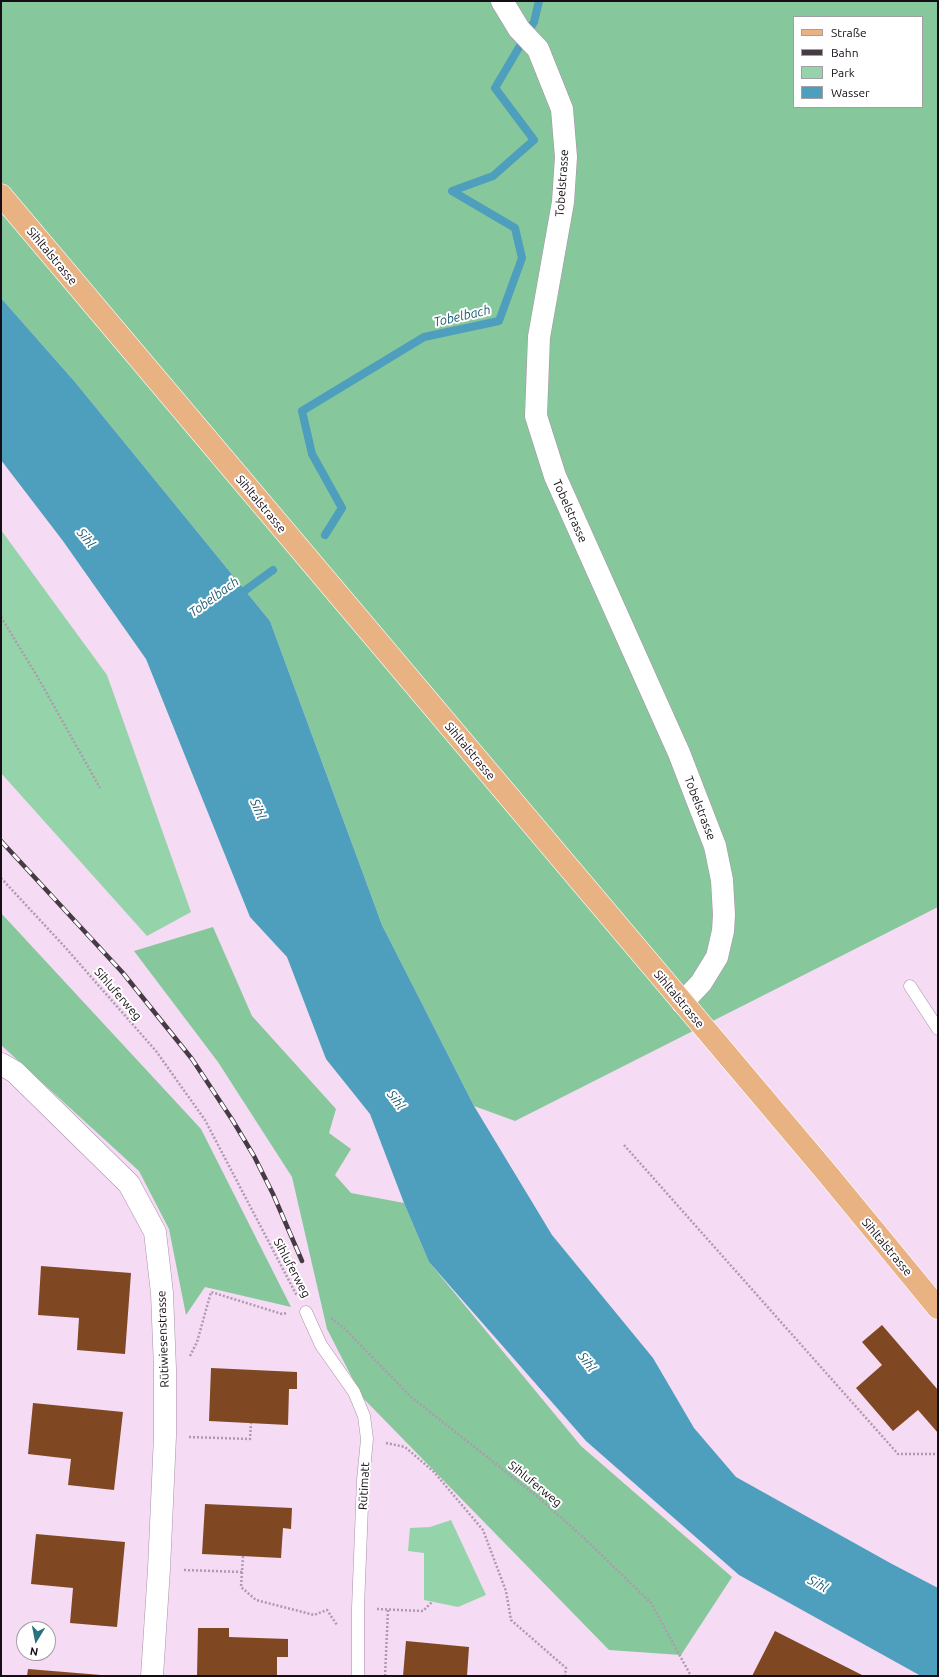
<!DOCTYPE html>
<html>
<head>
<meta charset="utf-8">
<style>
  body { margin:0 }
  #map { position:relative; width:939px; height:1677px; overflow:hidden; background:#f5dbf4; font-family:Ubuntu,sans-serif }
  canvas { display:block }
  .frame { position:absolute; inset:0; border:2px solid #160e16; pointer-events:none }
  .legend { position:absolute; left:793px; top:16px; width:130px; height:92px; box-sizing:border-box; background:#fff; border:1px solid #a29fa2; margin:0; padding:5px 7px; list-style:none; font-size:12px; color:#160e16 }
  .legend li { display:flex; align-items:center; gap:8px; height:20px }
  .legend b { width:20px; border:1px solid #a29fa2 }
  .north { position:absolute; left:16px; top:1621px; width:40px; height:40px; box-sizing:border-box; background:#fff; border:1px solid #a29fa2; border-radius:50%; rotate:190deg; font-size:11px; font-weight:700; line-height:16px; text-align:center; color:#160e16 }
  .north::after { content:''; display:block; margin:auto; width:14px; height:18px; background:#2b717e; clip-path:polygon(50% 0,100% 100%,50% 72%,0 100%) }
</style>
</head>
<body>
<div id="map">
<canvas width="939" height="1677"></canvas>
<div class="frame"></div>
<ul class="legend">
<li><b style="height:5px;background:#e8b283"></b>Straße</li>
<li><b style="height:5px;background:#463a45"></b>Bahn</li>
<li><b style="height:11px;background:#95d4aa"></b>Park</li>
<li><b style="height:11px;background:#4e9ebd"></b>Wasser</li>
</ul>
<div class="north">N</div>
</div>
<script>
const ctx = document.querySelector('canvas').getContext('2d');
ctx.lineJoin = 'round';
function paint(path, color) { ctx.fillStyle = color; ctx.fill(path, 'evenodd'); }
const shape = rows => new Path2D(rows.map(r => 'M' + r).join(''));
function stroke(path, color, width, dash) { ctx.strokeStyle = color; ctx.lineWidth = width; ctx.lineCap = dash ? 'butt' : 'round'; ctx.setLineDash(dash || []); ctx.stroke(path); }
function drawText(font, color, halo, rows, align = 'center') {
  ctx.font = font + ' Ubuntu,sans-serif'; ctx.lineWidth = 4; ctx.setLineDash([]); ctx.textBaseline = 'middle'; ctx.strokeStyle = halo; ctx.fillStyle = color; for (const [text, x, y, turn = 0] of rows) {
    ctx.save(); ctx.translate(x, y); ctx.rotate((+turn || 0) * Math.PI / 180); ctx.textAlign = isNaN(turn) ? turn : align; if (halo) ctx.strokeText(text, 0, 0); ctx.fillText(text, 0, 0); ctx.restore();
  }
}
paint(shape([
  [1,530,107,675,191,912,147,936,1,773],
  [451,1520,486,1595,458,1607,424,1600,424,1553,408,1551,410,1528,430,1527]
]), '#95d4aa');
paint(shape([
  [1,1,938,1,938,907,515,1121,474,1106,382,925,270,621,75,382,1,298],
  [794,17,922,17,922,107,794,107],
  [1,913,201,1129,291,1307,205,1287,186,1315,169,1229,139,1171,1,1045],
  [213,927,252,1016,336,1109,329,1133,351,1149,335,1175,351,1193,404,1203,429,1262,581,1446,732,1577,681,1655,609,1650,362,1397,327,1329,292,1177,218,1062,134,951]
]), '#87c79c');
paint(shape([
  [1,298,75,382,270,621,382,925,474,1106,552,1235,653,1358,694,1428,736,1477,892,1564,938,1588,938,1676,921,1676,739,1575,586,1441,429,1262,404,1203,370,1114,326,1059,287,957,250,917,146,659,63,541,1,460]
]), '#4e9ebd');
stroke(shape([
  [325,535,342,508,312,454,302,411,424,337,499,321,522,258,515,228,452,191,493,176,534,140,495,88,534,22,539,1],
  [236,597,273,570]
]), '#4e9ebd', 8);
paint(shape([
  [41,1266,131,1273,125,1354,77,1350,79,1318,38,1315],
  [882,1325,938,1390,938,1433,918,1410,893,1431,856,1388,882,1365,862,1342],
  [211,1368,297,1372,297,1389,289,1389,288,1425,209,1421],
  [33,1403,123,1412,114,1490,68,1485,71,1459,28,1454],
  [205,1504,292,1508,291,1529,283,1528,281,1558,202,1554],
  [36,1534,125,1542,117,1627,70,1623,73,1588,31,1584],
  [198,1628,229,1628,229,1637,288,1639,288,1657,277,1657,277,1676,197,1676],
  [775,1631,864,1676,752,1676],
  [406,1641,469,1647,467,1676,403,1676],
  [28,1669,101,1675,101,1676,27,1676]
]), '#7f4823');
const service = shape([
  [910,986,938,1029],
  [306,1312,321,1345,354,1392,364,1416,367,1439,363,1480,358,1608,358,1676]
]);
const minor = shape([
  [502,1,519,29,538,49,562,109,566,157,563,202,539,337,536,416,555,476,679,753,715,846,722,880,724,915,723,931,717,957,701,983,682,1003],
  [1,1064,15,1072,129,1184,155,1232,162,1293,165,1369,165,1436,159,1569,152,1676]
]);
const primary = shape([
  [1,195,826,1172,938,1308]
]);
stroke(service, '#a991a8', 13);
stroke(minor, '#a991a8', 23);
stroke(primary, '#fff', 23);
stroke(shape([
  [1,617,37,676,100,788],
  [1,878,64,946,156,1051,205,1120,297,1296],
  [624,1145,898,1454,938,1454],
  [331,1318,344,1328,411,1397,539,1498,584,1538,651,1603,691,1676],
  [190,1356,197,1342,211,1292,282,1314,287,1313],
  [189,1437,250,1439,251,1423],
  [386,1443,405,1447,434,1472,483,1530,506,1591,511,1620,566,1668,565,1676],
  [184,1570,242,1572,243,1556],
  [242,1572,241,1587,256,1600,314,1615,327,1610,337,1625],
  [377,1609,423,1611,432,1602],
  [385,1676,388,1610]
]), '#ae9aae', 2.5, [2, 2]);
stroke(service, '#fff', 12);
stroke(minor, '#fff', 22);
stroke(primary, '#e8b283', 22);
const rail = shape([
  [1,841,123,973,192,1059,233,1121,254,1156,273,1194,302,1261]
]);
stroke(rail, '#463a45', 4.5);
stroke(rail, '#fff', 3, [9]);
drawText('12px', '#160e16', '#fff', [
  ["Tobelstrasse",562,183,-86],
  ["Sihltalstrasse",52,256,50],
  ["Sihltalstrasse",261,504,50],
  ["Tobelstrasse",570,511,66],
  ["Sihltalstrasse",470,751,50],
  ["Tobelstrasse",700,808,69],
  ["Sihluferweg",118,994,49],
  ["Sihltalstrasse",679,999,50],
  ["Sihltalstrasse",887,1247,50],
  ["Sihluferweg",292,1268,62],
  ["Rütiwiesenstrasse",163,1339,-92],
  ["Sihluferweg",535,1484,39],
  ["Rütimatt",364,1486,-87]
]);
drawText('italic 13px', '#1f5d74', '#fff', [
  ["Tobelbach",462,316,-13],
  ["Sihl",86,538,51],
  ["Tobelbach",214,597,-36],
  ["Sihl",258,809,68],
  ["Sihl",396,1100,54],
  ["Sihl",587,1362,54],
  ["Sihl",818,1584,29]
]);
</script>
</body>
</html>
